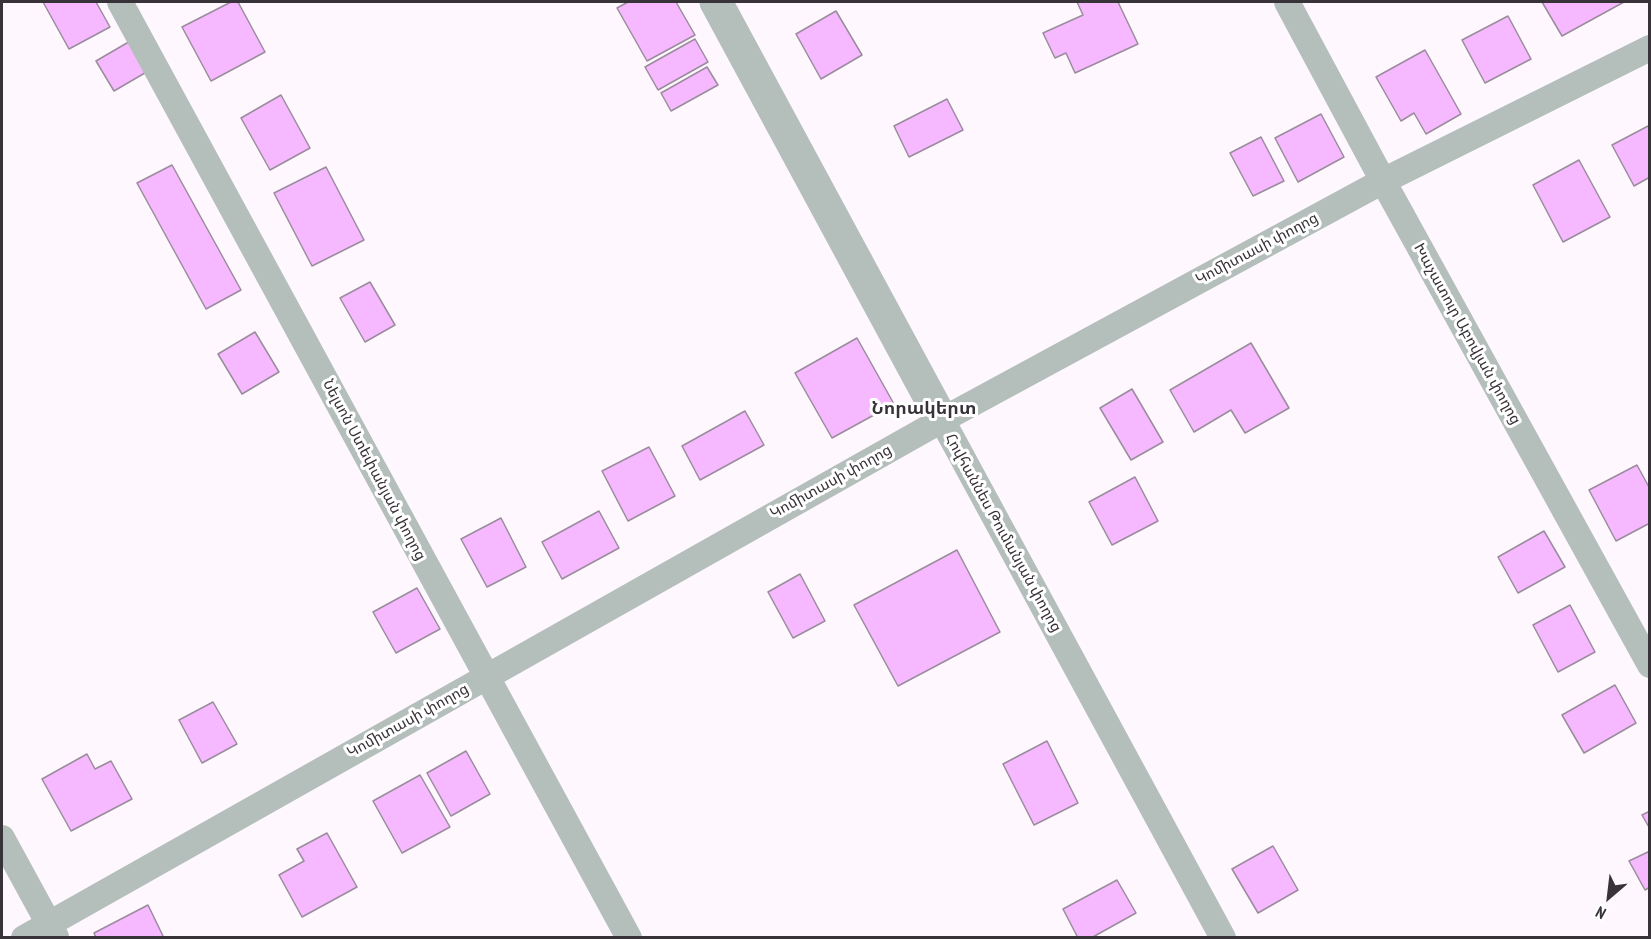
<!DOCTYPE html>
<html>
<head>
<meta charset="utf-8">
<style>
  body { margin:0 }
  #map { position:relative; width:1651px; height:939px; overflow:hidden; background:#fef7fe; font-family:"PT Sans Narrow",sans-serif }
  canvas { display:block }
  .frame { position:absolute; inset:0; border:3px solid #383239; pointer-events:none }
  .north { position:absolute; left:1579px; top:867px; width:60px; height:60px; -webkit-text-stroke:4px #fff; paint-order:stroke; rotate:208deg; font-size:16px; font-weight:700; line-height:24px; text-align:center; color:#383239 }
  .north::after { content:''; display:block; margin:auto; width:21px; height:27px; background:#383239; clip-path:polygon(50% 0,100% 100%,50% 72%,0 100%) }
</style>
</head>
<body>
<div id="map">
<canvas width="1651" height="939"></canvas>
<div class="frame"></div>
<div class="north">N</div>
</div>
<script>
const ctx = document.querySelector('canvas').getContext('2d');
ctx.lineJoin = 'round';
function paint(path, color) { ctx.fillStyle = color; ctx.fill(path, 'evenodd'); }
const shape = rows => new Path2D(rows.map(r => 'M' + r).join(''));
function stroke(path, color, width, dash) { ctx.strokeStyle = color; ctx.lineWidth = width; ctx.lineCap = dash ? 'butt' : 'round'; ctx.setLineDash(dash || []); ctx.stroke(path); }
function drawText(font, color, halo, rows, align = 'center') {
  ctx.font = font + ' "PT Sans Narrow","Noto Sans Armenian",sans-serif'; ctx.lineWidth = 6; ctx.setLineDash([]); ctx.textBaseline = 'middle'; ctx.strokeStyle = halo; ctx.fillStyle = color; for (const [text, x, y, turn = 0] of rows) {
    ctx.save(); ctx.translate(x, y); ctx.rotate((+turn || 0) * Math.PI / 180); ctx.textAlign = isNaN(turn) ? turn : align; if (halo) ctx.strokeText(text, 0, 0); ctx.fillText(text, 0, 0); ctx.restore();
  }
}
const building = shape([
  [43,2,96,2,110,27,69,49,43,2],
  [231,2,238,2,265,52,211,81,182,27,231,2],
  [628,2,676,2,695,35,647,61,617,8,628,2],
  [1077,2,1118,2,1138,44,1075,73,1066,53,1055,58,1043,33,1083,15,1077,2],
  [1542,2,1624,2,1562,36,1542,2],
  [836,11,862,55,821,79,796,34,836,11],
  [1508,16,1531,59,1485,83,1462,40,1508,16],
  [695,39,708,62,658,90,645,67,695,39],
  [132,40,150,70,114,91,96,61,132,40],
  [1425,50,1461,114,1426,134,1414,113,1401,121,1376,77,1425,50],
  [707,67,718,85,671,111,661,93,707,67],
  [281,95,310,148,270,170,241,118,281,95],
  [947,99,963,130,909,157,894,126,947,99],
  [1321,114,1344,157,1298,182,1275,138,1321,114],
  [1650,125,1650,177,1634,186,1612,145,1650,125],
  [1261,137,1284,181,1253,196,1230,153,1261,137],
  [1579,160,1610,217,1563,242,1533,185,1579,160],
  [172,165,241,290,206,309,137,183,172,165],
  [326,167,364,240,312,266,274,193,326,167],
  [370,282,395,325,365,342,340,298,370,282],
  [255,332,279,372,242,394,218,354,255,332],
  [857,338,894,404,832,438,795,373,857,338],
  [1251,343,1289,408,1245,433,1231,410,1194,432,1170,390,1251,343],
  [1132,389,1163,442,1131,460,1100,408,1132,389],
  [745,411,764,445,700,480,682,446,745,411],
  [649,447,675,496,628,521,602,471,649,447],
  [1637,465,1650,489,1650,523,1616,541,1589,490,1637,465],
  [1135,477,1158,521,1112,545,1089,502,1135,477],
  [599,511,619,548,562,579,542,542,599,511],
  [501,518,526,567,487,587,461,539,501,518],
  [1544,531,1565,567,1518,593,1498,557,1544,531],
  [957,550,1000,632,898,686,854,605,957,550],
  [800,574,825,621,793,638,768,592,800,574],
  [417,588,440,629,396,653,373,612,417,588],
  [1570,605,1595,652,1558,672,1533,625,1570,605],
  [1615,685,1636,723,1584,753,1562,715,1615,685],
  [213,702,237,744,202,763,179,720,213,702],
  [1047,741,1078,803,1034,825,1003,764,1047,741],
  [466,751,490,794,451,816,427,773,466,751],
  [87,754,95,769,111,761,132,799,71,831,42,779,87,754],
  [420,775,450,827,402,853,373,801,420,775],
  [1650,811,1650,829,1642,815,1650,811],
  [327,833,357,887,302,917,279,875,304,861,297,849,327,833],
  [1273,846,1298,890,1258,913,1232,869,1273,846],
  [1650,851,1650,887,1645,890,1629,861,1650,851],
  [1117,880,1136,913,1091,938,1078,938,1063,909,1117,880],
  [148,905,164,938,96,938,94,933,148,905]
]);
paint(building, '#f6b9ff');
stroke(building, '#9a8c9c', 1.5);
stroke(shape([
  [120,2,629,938],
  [1287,2,1383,181,1650,665],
  [942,420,1223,938],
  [2,838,56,937],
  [24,938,942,420,1383,181,1650,48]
]), '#b4bfbb', 26);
stroke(shape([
  [716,2,942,420]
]), '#b4bfbb', 33);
drawText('15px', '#383239', '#fff', [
  ["Կոմիտասի փողոց",1257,249,-28],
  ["Խաչատուր Աբովյան փողոց",1467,334,61],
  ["Նելսոն Ստեփանյան փողոց",374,470,62],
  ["Կոմիտասի փողոց",831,482,-29],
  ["Հովհաննես Թումանյան փողոց",1003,533,61],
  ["Կոմիտասի փողոց",408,721,-29]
]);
drawText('bold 18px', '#383239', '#fff', [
  ["Նորակերտ",924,409]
]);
</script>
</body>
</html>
